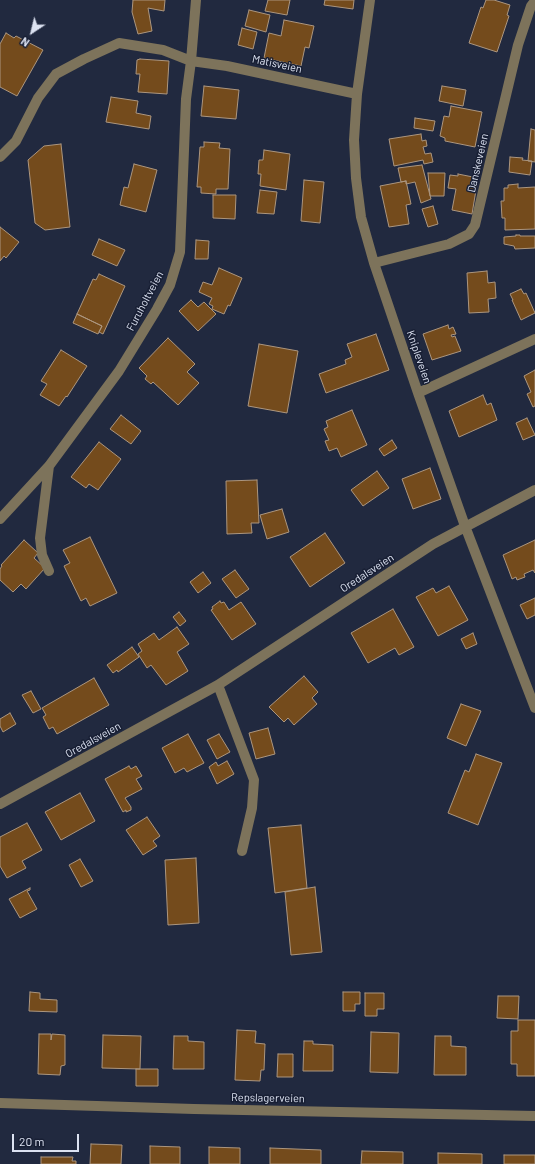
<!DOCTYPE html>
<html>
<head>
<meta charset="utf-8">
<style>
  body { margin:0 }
  #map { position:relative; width:535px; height:1164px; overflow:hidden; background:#21293f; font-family:Barlow,sans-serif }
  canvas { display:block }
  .north { position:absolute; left:12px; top:12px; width:40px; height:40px; -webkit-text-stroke:3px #181f34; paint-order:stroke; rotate:215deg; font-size:11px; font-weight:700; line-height:16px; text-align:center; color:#dce2f1 }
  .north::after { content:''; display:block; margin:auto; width:14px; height:18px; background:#dce2f1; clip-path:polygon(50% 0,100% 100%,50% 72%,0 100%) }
  .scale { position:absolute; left:12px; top:1134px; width:67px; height:18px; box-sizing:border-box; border:2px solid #dce2f1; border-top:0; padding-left:5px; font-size:12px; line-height:14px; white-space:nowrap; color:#dce2f1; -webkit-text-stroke:3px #181f34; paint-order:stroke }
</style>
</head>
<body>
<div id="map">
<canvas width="535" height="1164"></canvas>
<div class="north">N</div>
<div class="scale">20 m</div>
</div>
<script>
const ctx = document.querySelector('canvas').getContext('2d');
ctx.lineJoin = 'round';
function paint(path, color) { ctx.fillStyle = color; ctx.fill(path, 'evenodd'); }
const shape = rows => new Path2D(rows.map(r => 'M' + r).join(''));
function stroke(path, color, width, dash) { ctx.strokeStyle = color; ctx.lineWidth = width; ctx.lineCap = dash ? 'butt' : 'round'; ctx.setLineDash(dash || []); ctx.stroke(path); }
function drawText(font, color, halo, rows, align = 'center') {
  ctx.font = font + ' Barlow,sans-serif'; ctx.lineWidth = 3; ctx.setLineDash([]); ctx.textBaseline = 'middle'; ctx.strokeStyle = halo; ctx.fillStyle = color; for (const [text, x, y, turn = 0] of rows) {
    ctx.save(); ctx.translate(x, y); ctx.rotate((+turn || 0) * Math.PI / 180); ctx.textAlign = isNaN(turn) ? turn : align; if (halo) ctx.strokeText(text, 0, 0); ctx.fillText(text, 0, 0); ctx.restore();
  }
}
const building = shape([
  [133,0,165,0,164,11,148,8,152,31,138,34,132,12,133,0],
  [268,0,290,0,287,15,265,11,268,0],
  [325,0,354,0,353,9,324,5,325,0],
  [486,0,494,0,510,5,507,15,509,16,497,52,469,43,481,7,483,8,486,0],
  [249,10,270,15,266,32,245,26,249,10],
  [284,20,314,26,309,48,305,47,301,66,264,58,269,33,281,36,284,20],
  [242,28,257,32,253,49,238,45,242,28],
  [6,33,14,38,16,36,43,50,17,96,0,87,0,44,6,33],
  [140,59,169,61,167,94,138,92,140,74,136,74,137,60,140,59],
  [204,86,239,90,236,119,201,116,204,86],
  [442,86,466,90,463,106,439,101,442,86],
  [111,97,138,101,136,113,151,116,149,129,106,122,111,97],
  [451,106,482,112,475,147,445,141,445,138,440,136,444,116,449,117,451,106],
  [415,118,435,121,433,131,414,128,415,118],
  [531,129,535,130,535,162,528,161,531,129],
  [421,134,422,141,426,140,427,146,423,147,425,154,431,153,433,162,424,164,423,160,394,166,389,139,421,134],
  [204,142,220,143,219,148,230,149,228,189,216,189,216,194,201,193,201,187,197,187,200,147,204,147,204,142],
  [61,144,70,227,45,230,35,223,28,160,44,146,61,144],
  [264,150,290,154,286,190,260,186,261,174,258,174,259,160,263,160,264,150],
  [510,157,523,158,522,160,532,161,530,175,509,172,510,157],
  [134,164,157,170,146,212,120,205,124,187,128,188,134,164],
  [422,165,431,199,421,203,415,182,406,184,406,181,401,182,398,168,422,165],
  [428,173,445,173,444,196,430,196,428,173],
  [458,174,478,178,472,214,452,210,456,189,448,188,450,175,458,176,458,174],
  [304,180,324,182,320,223,301,221,304,180],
  [406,181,411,204,406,205,409,224,389,227,380,186,406,181],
  [518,184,518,188,535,187,535,229,505,230,505,218,502,218,501,201,504,201,504,188,508,188,508,185,518,184],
  [260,190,277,192,274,214,257,213,260,190],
  [213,195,236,195,235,219,213,218,213,195],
  [433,206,438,224,428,227,422,209,433,206],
  [0,227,19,242,6,258,4,256,0,261,0,227],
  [516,235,520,235,520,236,535,236,535,248,515,249,514,246,504,244,504,237,516,236,516,235],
  [99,239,125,250,117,266,92,255,99,239],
  [196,240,209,241,208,259,195,259,196,240],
  [219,268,242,278,230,306,228,305,224,314,212,309,213,306,209,304,212,298,199,292,203,282,212,285,219,268],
  [487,271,488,283,495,282,496,298,488,299,489,312,469,313,467,273,487,271],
  [99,274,125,286,103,334,99,332,102,326,77,314,93,279,96,280,99,274],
  [521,289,524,294,526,293,535,313,521,320,512,300,513,300,510,294,521,289],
  [191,300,198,307,204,302,216,314,198,331,179,311,191,300],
  [77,314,102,326,98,334,73,323,77,314],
  [448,325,449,329,453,327,456,334,451,335,452,337,455,336,461,351,432,360,423,334,448,325],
  [376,334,389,370,326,393,319,374,346,364,345,360,352,357,347,344,376,334],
  [168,338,195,364,187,372,199,383,178,405,153,382,151,384,145,379,147,376,139,368,168,338],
  [259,344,298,351,287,413,248,406,259,344],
  [61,350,87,366,67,397,66,396,59,406,40,395,47,384,41,381,61,350],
  [535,370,535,406,533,407,527,394,531,392,524,376,535,370],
  [483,395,487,405,491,403,497,420,459,437,449,411,483,395],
  [352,410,367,445,341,457,337,448,329,451,325,441,329,440,324,429,328,427,326,421,352,410],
  [121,415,141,431,131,444,110,429,121,415],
  [527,418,535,435,523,440,516,423,527,418],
  [392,440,397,448,384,456,379,449,392,440],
  [99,442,121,459,98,490,89,484,86,488,71,477,99,442],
  [430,468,441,499,413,509,402,479,430,468],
  [377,471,389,488,363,506,351,490,377,471],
  [257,480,259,523,251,523,252,533,227,534,226,481,257,480],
  [282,509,289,532,267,539,260,515,282,509],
  [325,533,345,563,310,587,290,557,325,533],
  [90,537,117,593,90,606,86,598,81,601,64,566,70,563,63,550,90,537],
  [24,540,38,553,34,558,45,568,26,589,21,584,13,592,0,580,0,569,2,566,1,565,24,540],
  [535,540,535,573,533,570,524,574,525,577,517,580,516,577,512,579,503,555,535,540],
  [235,570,249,589,236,598,222,579,235,570],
  [203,572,211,583,198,593,190,582,203,572],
  [449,586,468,620,438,636,416,597,433,588,436,593,449,586],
  [535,598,535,615,527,619,520,605,535,598],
  [220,601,221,603,224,602,229,610,241,602,256,624,232,640,211,610,213,609,212,607,220,601],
  [393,609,414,647,399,655,395,648,368,663,351,633,393,609],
  [179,612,186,621,180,626,173,617,179,612],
  [177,627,189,644,177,652,188,671,166,685,151,665,147,668,138,654,142,651,138,644,154,633,159,640,177,627],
  [473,633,477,644,466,649,461,639,473,633],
  [132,647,139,657,118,672,117,670,113,673,107,665,132,647],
  [304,676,318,692,312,698,317,704,294,725,288,718,284,722,269,707,304,676],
  [94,678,109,705,57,734,53,727,49,729,43,717,46,715,42,708,94,678],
  [31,691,41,709,33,713,22,695,31,691],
  [461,704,481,711,466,746,447,738,461,704],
  [10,713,16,724,3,732,0,726,0,719,10,713],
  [268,728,275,754,256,759,249,733,268,728],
  [188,734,204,763,187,772,184,768,175,773,162,748,188,734],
  [219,734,230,752,217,759,207,740,219,734],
  [476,754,502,763,478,825,448,813,465,770,469,772,476,754],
  [227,761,234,774,217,784,209,767,216,762,218,766,227,761],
  [129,766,131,769,136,766,142,776,136,779,142,789,125,798,131,807,131,810,126,812,126,810,123,812,105,779,129,766],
  [80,793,95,821,61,840,45,812,80,793],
  [147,817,160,836,153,841,157,846,143,855,126,830,147,817],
  [27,823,42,850,22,861,26,868,7,878,0,866,0,837,27,823],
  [301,825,307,888,275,893,268,828,301,825],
  [196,858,199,923,168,925,165,860,196,858],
  [80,859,93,881,81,887,69,865,80,859],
  [315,887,322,952,291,955,285,892,315,887],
  [30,888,30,890,27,891,37,909,20,918,9,899,30,888],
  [30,992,40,993,40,999,57,1000,57,1012,29,1011,30,992],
  [343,992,360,992,360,1004,355,1004,355,1011,343,1011,343,992],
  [365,993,384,993,384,1009,377,1009,377,1016,365,1016,365,993],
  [498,996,519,996,518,1019,497,1018,498,996],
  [518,1020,535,1020,535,1076,517,1076,517,1064,511,1064,511,1031,518,1031,518,1020],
  [237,1030,256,1031,255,1043,265,1044,264,1070,261,1070,260,1081,235,1080,237,1030],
  [371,1032,399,1033,398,1073,370,1072,371,1032],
  [39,1034,51,1034,51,1040,52,1034,65,1035,65,1065,61,1066,60,1075,38,1074,39,1034],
  [103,1035,141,1036,140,1069,102,1068,103,1035],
  [174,1036,188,1036,188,1041,204,1042,204,1069,173,1069,174,1036],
  [435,1036,451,1036,451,1046,466,1047,466,1075,434,1075,435,1036],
  [304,1041,313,1041,313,1044,333,1045,333,1071,303,1071,304,1041],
  [278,1054,293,1054,293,1077,277,1077,278,1054],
  [136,1069,158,1069,158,1086,136,1086,136,1069],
  [91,1144,122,1145,121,1164,90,1164,91,1144],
  [150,1146,180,1147,180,1164,150,1164,150,1146],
  [209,1147,240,1148,240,1164,209,1164,209,1147],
  [270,1148,321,1150,321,1164,270,1164,270,1148],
  [362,1151,403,1152,403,1164,361,1164,362,1151],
  [438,1153,482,1154,482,1164,438,1164,438,1153],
  [504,1155,535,1155,535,1164,504,1164,504,1155],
  [41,1157,73,1157,72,1161,76,1161,76,1164,41,1164,41,1157]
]);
paint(building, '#744b1c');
stroke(building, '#ac967f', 1);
stroke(shape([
  [370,0,357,94,354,140,356,178,361,217,374,263,418,393,465,526,535,708],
  [0,157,16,141,38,98,56,74,84,59,119,43,163,50,191,61,227,66,357,94],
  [374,263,449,244,469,234,475,225,518,45,531,6,535,1],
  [418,393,535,339],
  [0,519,49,466,119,371,157,309,170,285,180,252,186,99,191,61,196,0],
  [49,571,42,555,40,538,49,466],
  [218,685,254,780,252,808,242,851],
  [0,804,218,685,433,544,535,490],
  [0,1103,194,1109,535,1116]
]), '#7d735b', 10);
drawText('11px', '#dce2f1', '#181f34', [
  ["Matisveien",277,64,12],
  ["Danskeveien",478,163,-77],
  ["Furuholtveien",145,301,-62],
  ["Knipleveien",419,357,71],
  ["Oredalsveien",367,573,-33],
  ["Oredalsveien",93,740,-29],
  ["Repslagerveien",268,1098,1]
]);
</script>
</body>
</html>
